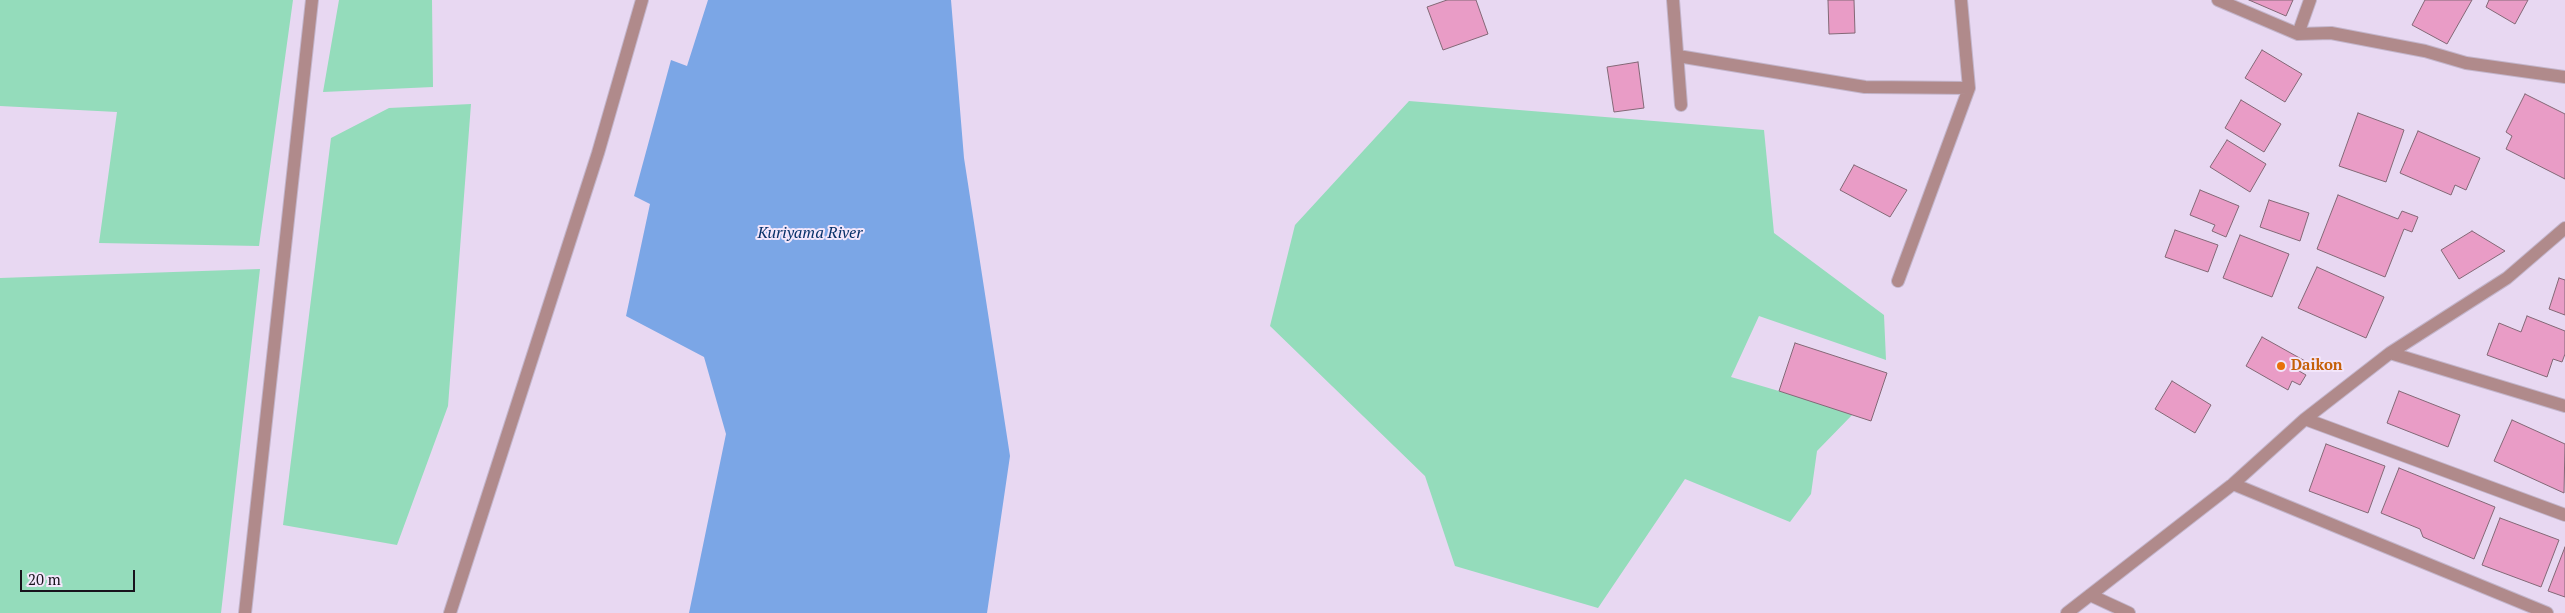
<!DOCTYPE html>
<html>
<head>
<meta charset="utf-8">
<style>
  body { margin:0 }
  #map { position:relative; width:2565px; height:613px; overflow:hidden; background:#e8d8f2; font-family:"PT Serif",serif }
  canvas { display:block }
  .scale { position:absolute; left:20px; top:570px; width:115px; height:22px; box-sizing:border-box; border:2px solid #18131c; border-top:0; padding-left:6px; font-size:15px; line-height:18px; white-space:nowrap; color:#18131c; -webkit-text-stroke:4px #f3e6fb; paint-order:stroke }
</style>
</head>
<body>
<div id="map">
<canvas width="2565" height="613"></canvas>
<div class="scale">20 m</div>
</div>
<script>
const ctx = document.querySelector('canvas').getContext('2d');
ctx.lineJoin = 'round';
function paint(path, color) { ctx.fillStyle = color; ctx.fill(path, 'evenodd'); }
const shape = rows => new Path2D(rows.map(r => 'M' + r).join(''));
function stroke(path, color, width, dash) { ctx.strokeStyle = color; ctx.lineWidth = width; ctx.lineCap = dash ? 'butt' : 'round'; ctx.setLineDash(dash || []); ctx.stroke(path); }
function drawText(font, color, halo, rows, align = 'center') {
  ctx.font = font + ' "PT Serif",serif'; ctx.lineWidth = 4; ctx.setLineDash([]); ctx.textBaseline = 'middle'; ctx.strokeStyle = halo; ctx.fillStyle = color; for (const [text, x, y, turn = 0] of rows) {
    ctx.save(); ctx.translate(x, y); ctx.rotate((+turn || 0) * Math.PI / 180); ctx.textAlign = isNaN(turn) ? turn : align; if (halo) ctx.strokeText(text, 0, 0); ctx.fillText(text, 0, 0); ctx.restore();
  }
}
paint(shape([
  [0,0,293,0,259,246,99,243,117,112,0,106],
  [339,0,432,0,433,87,323,92],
  [1409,101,1764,130,1774,233,1884,315,1886,360,1759,316,1731,377,1854,413,1817,451,1811,494,1790,522,1685,479,1598,608,1455,566,1425,476,1270,326,1295,225],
  [471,104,448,406,397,545,283,525,331,138,389,108],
  [260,269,221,613,0,613,0,278]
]), '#94dcbb');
paint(shape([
  [708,0,951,0,964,158,1010,456,987,613,689,613,726,434,704,357,626,316,650,204,634,196,671,60,687,66]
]), '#7ba6e6');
const building = shape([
  [1447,0,1476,0,1488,34,1443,50,1427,7,1447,0],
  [1828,0,1854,0,1855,33,1829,34,1828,0],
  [2249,0,2293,0,2286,16,2249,0],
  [2425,0,2472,0,2447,44,2412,25,2425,0],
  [2489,0,2528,0,2515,24,2486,7,2489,0],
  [2262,50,2302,74,2285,102,2245,78,2262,50],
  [1638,62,1644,108,1614,112,1607,67,1638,62],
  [2525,94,2565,114,2565,179,2506,149,2512,136,2506,132,2525,94],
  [2241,100,2281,124,2264,152,2225,128,2241,100],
  [2358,113,2404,130,2386,182,2339,166,2358,113],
  [2418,131,2480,158,2466,190,2455,185,2451,195,2400,173,2418,131],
  [2227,140,2266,164,2250,192,2210,167,2227,140],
  [1854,165,1907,190,1890,217,1840,190,1854,165],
  [2200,190,2239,206,2226,237,2212,231,2215,225,2190,215,2200,190],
  [2338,195,2398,219,2402,211,2418,217,2412,232,2404,229,2385,277,2317,249,2338,195],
  [2269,200,2309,213,2300,241,2260,227,2269,200],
  [2175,230,2218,245,2208,272,2165,257,2175,230],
  [2472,231,2505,251,2459,279,2441,250,2472,231],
  [2240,235,2289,254,2272,297,2223,278,2240,235],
  [2317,267,2384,297,2366,338,2298,308,2317,267],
  [2559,278,2565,280,2565,315,2549,309,2559,278],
  [2527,316,2565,331,2565,354,2562,362,2553,359,2547,377,2487,355,2499,323,2521,332,2527,316],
  [2262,337,2305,361,2299,371,2306,375,2300,385,2292,381,2288,390,2246,366,2262,337],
  [1795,343,1887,373,1871,421,1779,391,1795,343],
  [2172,381,2211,405,2195,433,2155,409,2172,381],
  [2399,391,2460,415,2448,447,2387,423,2399,391],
  [2512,420,2565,444,2564,493,2494,461,2512,420],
  [2326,444,2385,466,2368,513,2309,491,2326,444],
  [2399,468,2495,507,2474,559,2423,537,2420,529,2381,513,2399,468],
  [2500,518,2559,540,2541,587,2482,565,2500,518],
  [2565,547,2565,597,2548,591,2565,547]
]);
paint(building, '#e99cc6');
stroke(building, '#836876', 1);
const minor = shape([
  [1673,0,1681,105],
  [2218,0,2298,34,2331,33,2425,51,2466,63,2565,77],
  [2298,34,2310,0],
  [1678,56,1865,87,1969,88],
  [1898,281,1969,88,1961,0],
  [2390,353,2565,406],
  [2305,419,2565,515],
  [2233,484,2547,613],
  [2090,595,2129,613],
  [245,613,312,0],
  [450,613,598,153,642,0],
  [2067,613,2233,484,2305,419,2390,353,2507,278,2565,228]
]);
stroke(minor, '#c3b5cb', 14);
stroke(minor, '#b08a8b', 12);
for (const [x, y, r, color] of [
  [2281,366,5,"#e8710a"]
]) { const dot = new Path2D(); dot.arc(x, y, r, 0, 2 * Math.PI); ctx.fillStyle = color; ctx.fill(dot); stroke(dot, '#f3e6fb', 2); }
drawText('bold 15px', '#c56008', '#f3e6fb', [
  ["Daikon",2291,366]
], 'left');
drawText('italic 16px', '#063068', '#f3e6fb', [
  ["Kuriyama River",810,233]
]);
</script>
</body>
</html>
